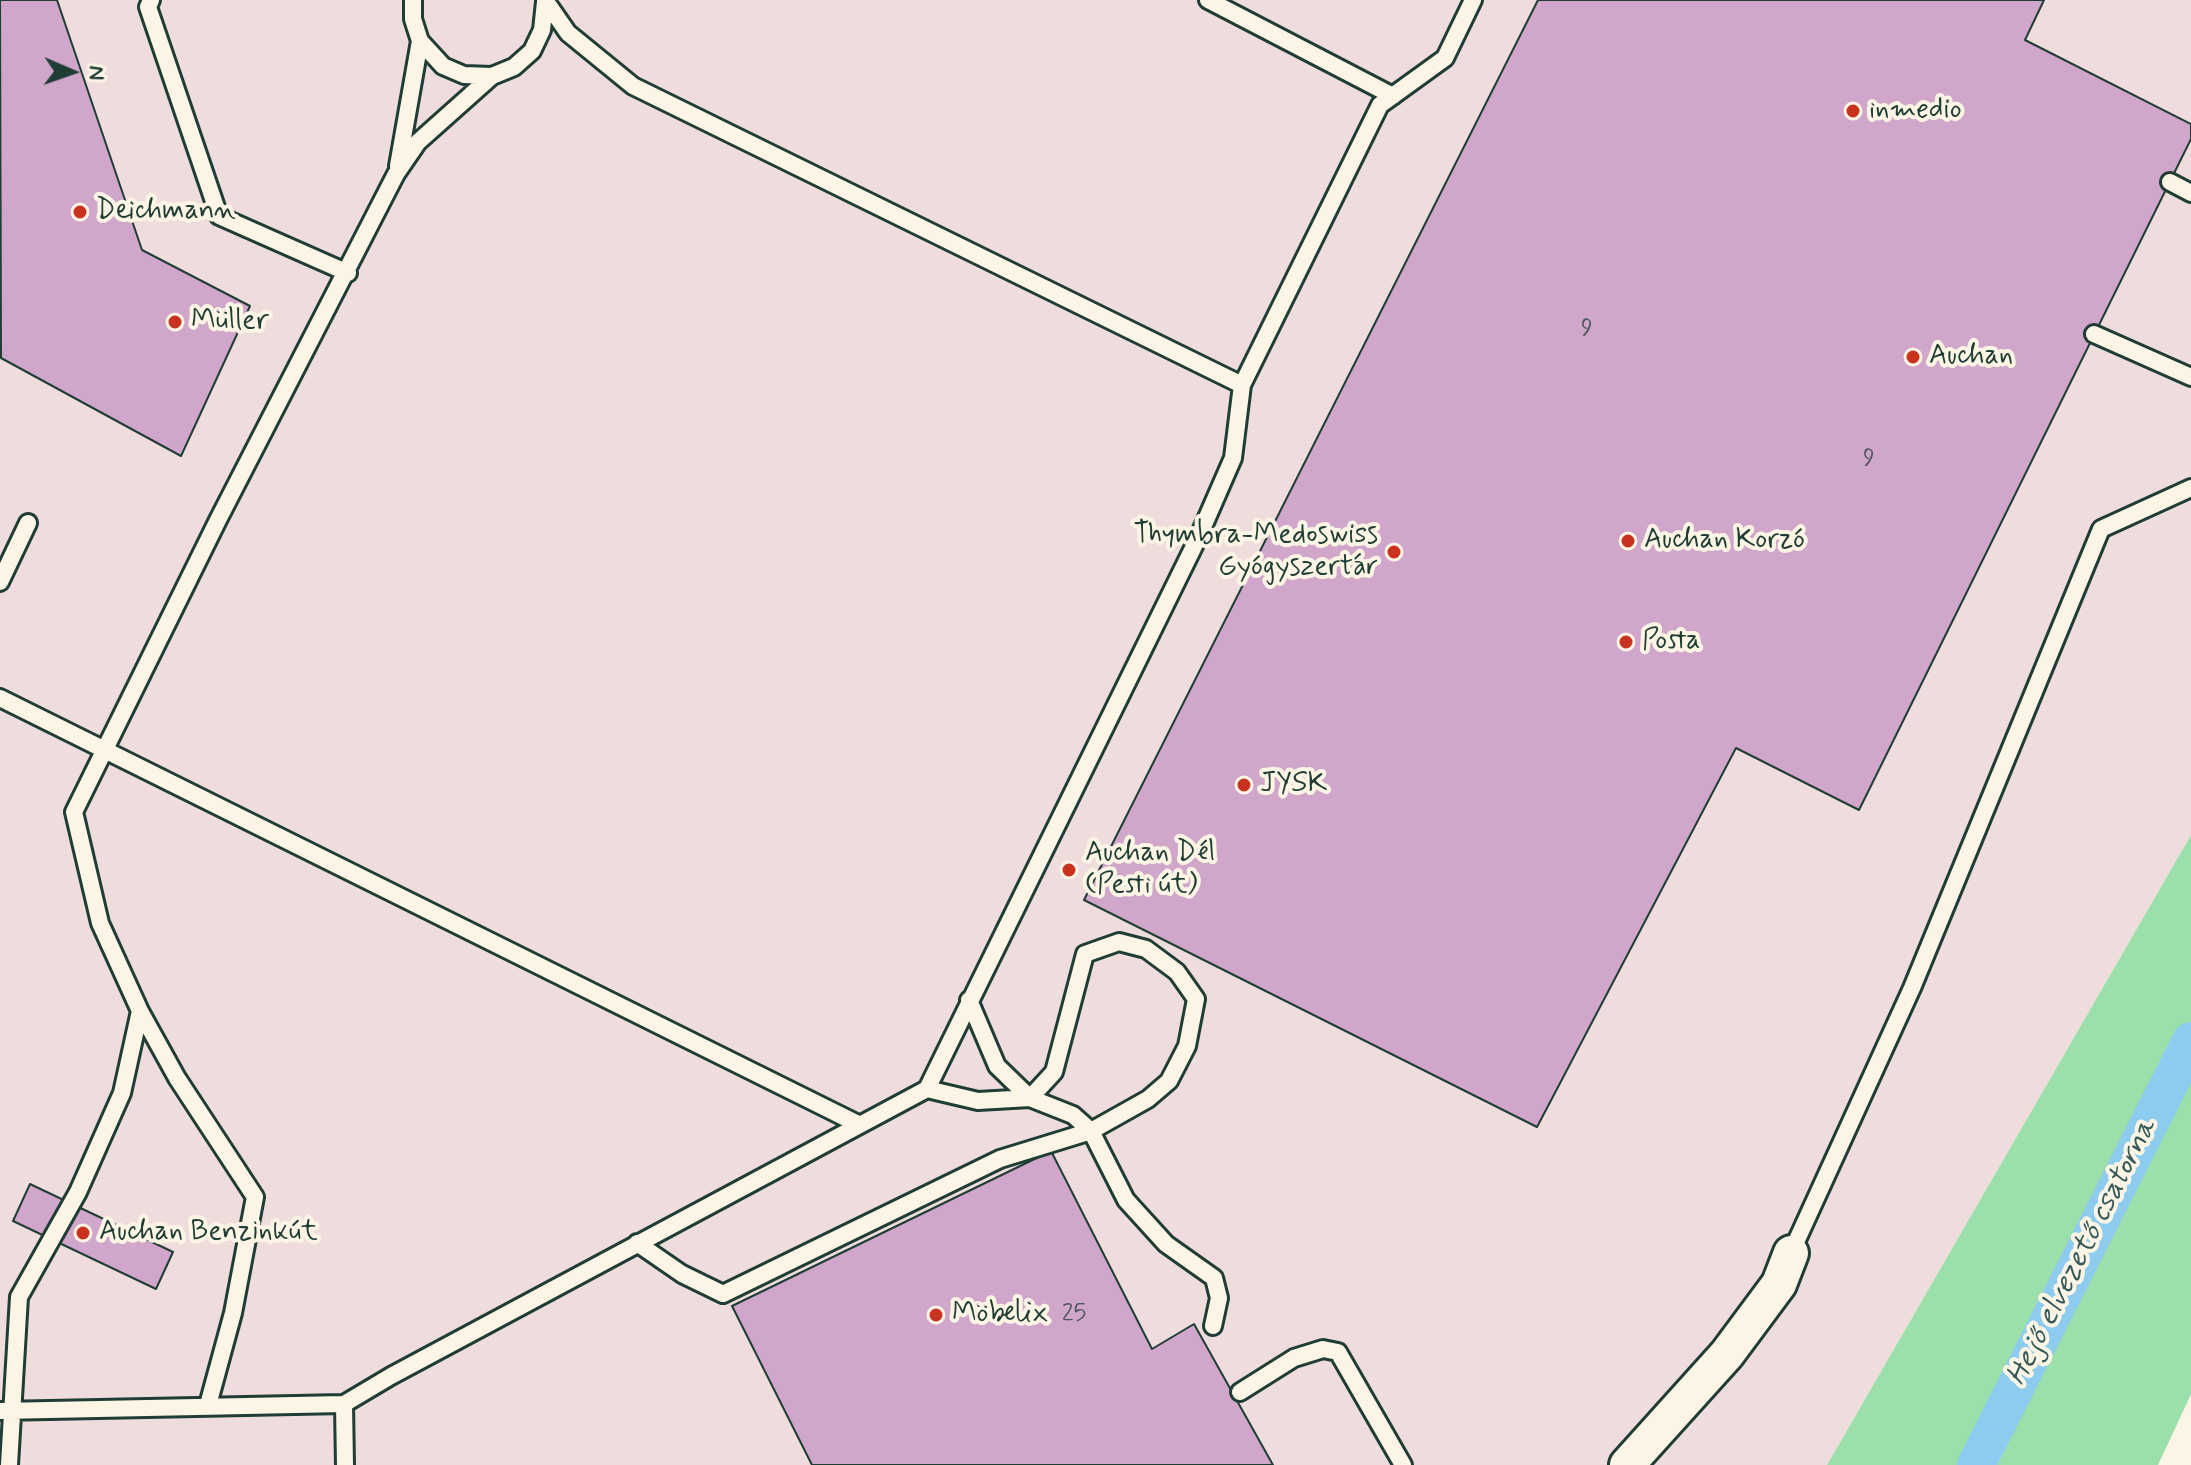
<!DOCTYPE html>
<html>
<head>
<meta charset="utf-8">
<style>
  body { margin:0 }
  #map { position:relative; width:2191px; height:1465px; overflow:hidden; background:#fcf5e5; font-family:Mynerve,sans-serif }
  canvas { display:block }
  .north { position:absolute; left:32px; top:32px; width:80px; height:80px; -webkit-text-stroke:6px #fcf5e5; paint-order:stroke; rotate:92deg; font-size:22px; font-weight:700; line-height:32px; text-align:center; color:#1f3d34 }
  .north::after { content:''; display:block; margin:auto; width:28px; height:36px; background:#1f3d34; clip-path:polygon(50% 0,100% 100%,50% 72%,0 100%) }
</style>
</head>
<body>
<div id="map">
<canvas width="2191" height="1465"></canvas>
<div class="north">N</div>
</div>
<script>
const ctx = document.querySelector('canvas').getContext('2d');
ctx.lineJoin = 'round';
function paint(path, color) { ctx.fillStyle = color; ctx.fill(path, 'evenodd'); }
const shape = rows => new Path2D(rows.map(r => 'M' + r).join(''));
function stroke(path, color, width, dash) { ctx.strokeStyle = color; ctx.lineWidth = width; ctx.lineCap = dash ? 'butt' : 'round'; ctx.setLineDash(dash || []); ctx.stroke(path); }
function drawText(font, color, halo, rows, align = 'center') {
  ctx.font = font + ' Mynerve,sans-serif'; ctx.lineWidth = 8; ctx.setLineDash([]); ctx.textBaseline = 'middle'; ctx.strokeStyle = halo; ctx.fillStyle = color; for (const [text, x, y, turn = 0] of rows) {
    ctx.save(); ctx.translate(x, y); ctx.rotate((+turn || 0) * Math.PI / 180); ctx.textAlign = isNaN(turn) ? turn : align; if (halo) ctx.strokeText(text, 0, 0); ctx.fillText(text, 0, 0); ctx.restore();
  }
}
paint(shape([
  [0,0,2191,0,2191,835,1827,1465,0,1465]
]), '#efdddd');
paint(shape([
  [2191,835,2191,1394,2158,1465,1827,1465]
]), '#9bdfaa');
stroke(shape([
  [1976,1465,2191,1041]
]), '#8dccee', 38);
const building = shape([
  [0,0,57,0,142,250,250,306,181,456,1,358,0,0],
  [1538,0,2044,0,2025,40,2191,124,2191,139,1859,810,1736,748,1537,1127,1084,900,1538,0],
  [1051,1151,1152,1349,1194,1324,1273,1465,812,1465,732,1306,1051,1151],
  [30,1184,173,1252,156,1289,13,1221,30,1184]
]);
paint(building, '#d0a6cb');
stroke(building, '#1f3d34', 2);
const service = shape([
  [151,0,148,7,219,216,348,273],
  [413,0,413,19,420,41,443,66,464,75,492,76,514,67,532,51,542,30,545,2],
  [545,0,568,33,633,86,1242,385],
  [1208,0,1393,96],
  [398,166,420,41],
  [2170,182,2191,193],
  [2094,334,2191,377],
  [0,582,28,523],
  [0,698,858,1124],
  [927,1089,978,1101,1030,1098,1054,1072,1085,954,1119,942,1146,949,1177,972,1196,999,1187,1046,1169,1081,1148,1099,1091,1131,1073,1115,1030,1098,997,1066,969,1000],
  [637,1243,682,1274,723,1294,1000,1159,1091,1131,1126,1200,1166,1244,1214,1278,1219,1298,1213,1326],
  [1791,1253,1912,988,2101,529,2191,488],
  [1240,1392,1294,1358,1323,1349,1338,1352,1403,1465],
  [344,1404,345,1465],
  [208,1405,233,1313,255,1197,177,1078,140,1011,100,923,74,812,218,520,396,174,418,142,492,76],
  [0,1411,344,1404,391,1376,927,1089,1199,536,1233,458,1242,385,1380,105,1445,58,1473,0],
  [9,1465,19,1297,78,1192,122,1093,140,1011]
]);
const minor = shape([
  [1627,1465,1727,1354,1779,1284,1791,1253]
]);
stroke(service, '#1f3d34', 22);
stroke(minor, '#1f3d34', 40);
stroke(service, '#fcf5e5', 16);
stroke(minor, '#fcf5e5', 34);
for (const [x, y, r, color] of [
  [1853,111,8,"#c8321e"],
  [80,212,8,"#c8321e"],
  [175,322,8,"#c8321e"],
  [1913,357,8,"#c8321e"],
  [1628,541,8,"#c8321e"],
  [1394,552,8,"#c8321e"],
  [1626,642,8,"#c8321e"],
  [1244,785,8,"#c8321e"],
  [1069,870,8,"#c8321e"],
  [83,1233,8,"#c8321e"],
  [936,1315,8,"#c8321e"]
]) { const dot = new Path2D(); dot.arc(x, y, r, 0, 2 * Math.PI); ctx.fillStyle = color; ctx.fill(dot); stroke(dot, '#fcf5e5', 3); }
drawText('24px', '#4b575a', null, [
  ["9",1587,330],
  ["9",1869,460],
  ["25",1074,1315]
]);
drawText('28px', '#1f3d34', '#fcf5e5', [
  ["inmedio",1869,111],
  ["Deichmann",96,212],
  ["Müller",191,322],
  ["Auchan",1929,357],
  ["Thymbra-Medoswiss",1378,536,"right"],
  ["Gyógyszertár",1378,568,"right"],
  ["Auchan Korzó",1644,541],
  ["Posta",1642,642],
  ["JYSK",1260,785],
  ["Auchan Dél",1085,854],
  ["(Pesti út)",1085,886],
  ["Auchan Benzinkút",99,1233],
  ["Möbelix",952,1315]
], 'left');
drawText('italic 30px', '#355a59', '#fcf5e5', [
  ["Hejő elvezető csatorna",2083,1253,-63]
]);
</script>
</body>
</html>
